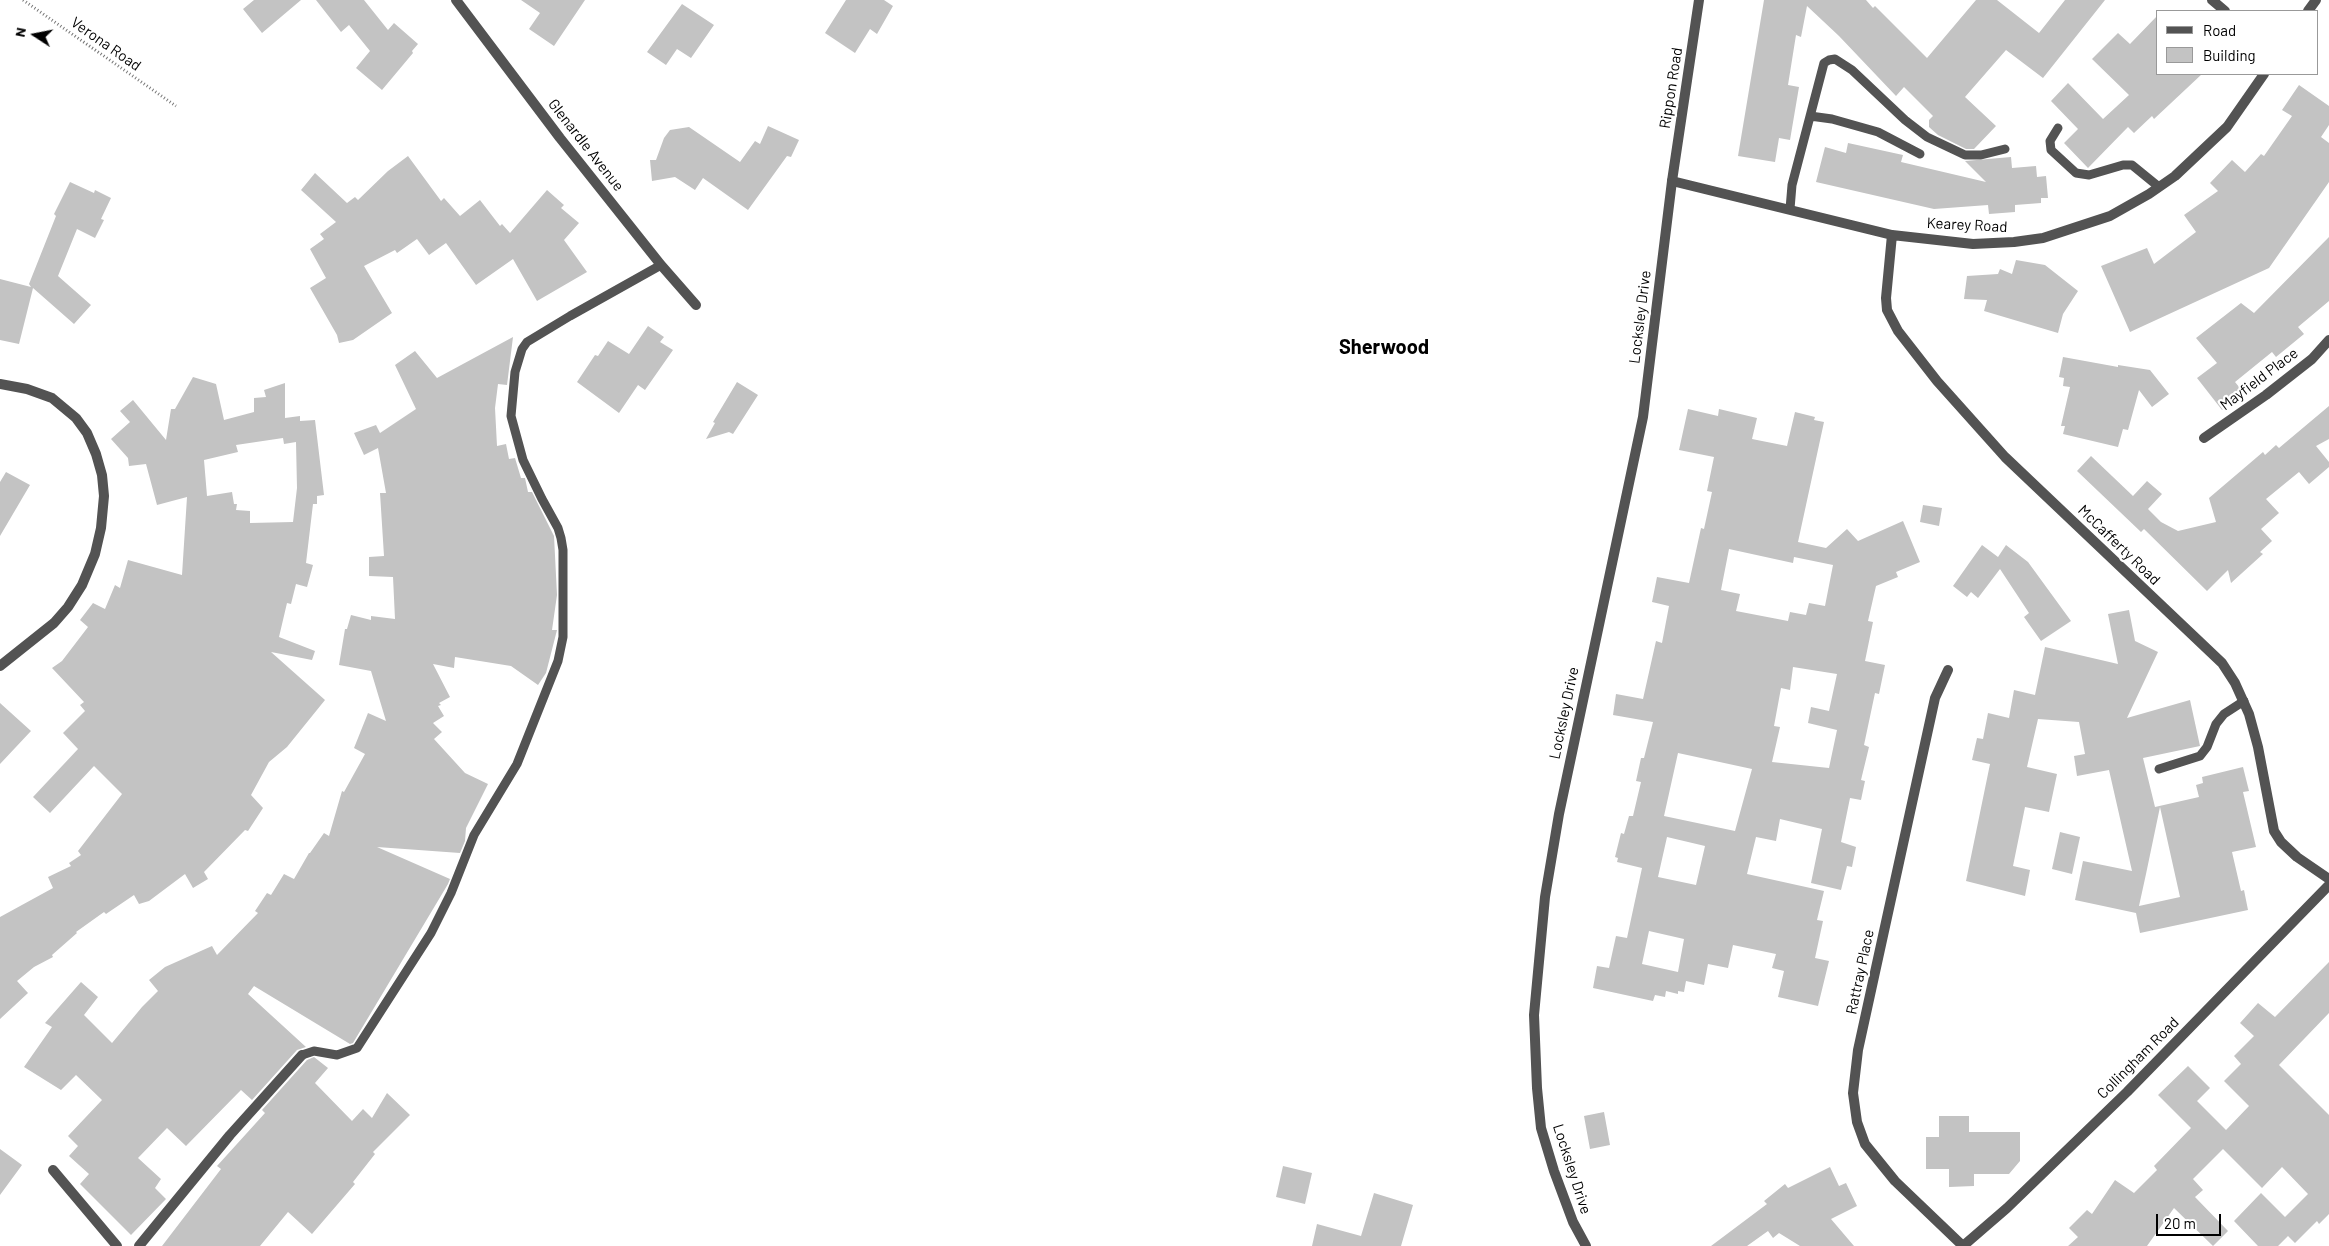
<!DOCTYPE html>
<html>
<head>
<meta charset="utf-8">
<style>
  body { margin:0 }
  #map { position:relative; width:2329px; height:1246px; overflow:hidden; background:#fff; font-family:Barlow,sans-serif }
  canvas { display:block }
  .legend { position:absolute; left:2156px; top:10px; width:162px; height:65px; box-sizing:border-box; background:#fff; border:1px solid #999; margin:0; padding:6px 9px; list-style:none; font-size:15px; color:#000 }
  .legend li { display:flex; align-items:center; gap:10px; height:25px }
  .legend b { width:25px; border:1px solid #999 }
  .north { position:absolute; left:10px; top:10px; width:50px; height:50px; -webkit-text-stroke:4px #fff; paint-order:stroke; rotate:281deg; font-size:14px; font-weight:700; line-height:20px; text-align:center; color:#000 }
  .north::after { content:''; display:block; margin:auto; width:18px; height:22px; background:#000; clip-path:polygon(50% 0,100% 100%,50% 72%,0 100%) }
  .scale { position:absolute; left:2156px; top:1214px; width:65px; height:22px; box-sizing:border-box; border:2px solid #000; border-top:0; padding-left:6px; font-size:15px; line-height:18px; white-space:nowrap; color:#000; -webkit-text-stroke:4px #fff; paint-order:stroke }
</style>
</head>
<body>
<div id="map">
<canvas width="2329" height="1246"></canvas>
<ul class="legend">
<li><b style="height:6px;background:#535353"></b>Road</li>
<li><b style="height:14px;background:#c3c3c3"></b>Building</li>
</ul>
<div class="north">N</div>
<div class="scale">20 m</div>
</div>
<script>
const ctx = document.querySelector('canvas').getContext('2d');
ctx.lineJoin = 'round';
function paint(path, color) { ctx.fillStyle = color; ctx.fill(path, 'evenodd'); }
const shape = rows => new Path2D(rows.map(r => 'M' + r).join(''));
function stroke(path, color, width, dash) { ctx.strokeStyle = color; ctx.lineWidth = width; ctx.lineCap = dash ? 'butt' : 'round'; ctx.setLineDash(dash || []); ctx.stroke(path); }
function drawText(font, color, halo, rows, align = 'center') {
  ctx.font = font + ' Barlow,sans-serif'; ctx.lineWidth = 4.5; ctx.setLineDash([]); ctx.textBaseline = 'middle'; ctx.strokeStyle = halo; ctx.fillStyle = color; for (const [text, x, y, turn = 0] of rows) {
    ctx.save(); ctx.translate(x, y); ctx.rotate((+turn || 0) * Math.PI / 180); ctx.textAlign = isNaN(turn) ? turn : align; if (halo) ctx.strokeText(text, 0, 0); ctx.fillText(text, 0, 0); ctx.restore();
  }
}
paint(shape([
  [254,0,301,0,262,33,243,9],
  [316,0,364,0,388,30,394,23,418,44,412,51,413,53,382,90,356,68,370,51,349,25,341,32],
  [521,0,585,0,554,46,529,29,540,13],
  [846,0,884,0,893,6,877,34,870,29,855,53,825,33],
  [1764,0,1866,0,1873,8,1875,6,1927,58,1976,0,1997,0,2039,33,2065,0,2105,0,2043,78,2006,50,1965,97,1996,126,1974,149,1966,149,1938,135,1929,127,1929,120,1933,116,1904,87,1896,96,1839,36,1807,6,1801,37,1796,35,1788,85,1799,87,1790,140,1779,138,1775,162,1738,156],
  [682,4,714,25,691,58,677,49,666,65,647,52],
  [2158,15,2158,74,2202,74,2154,119,2152,116,2134,133,2128,127,2088,168,2064,143,2078,129,2051,101,2068,83,2103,119,2129,95,2092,59,2118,33,2130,44],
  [2299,85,2329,106,2329,125,2321,137,2329,143,2329,182,2269,268,2130,332,2101,266,2147,248,2154,264,2196,232,2184,215,2218,191,2210,183,2232,160,2245,172,2261,154,2264,156,2292,116,2282,110],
  [768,126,799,140,791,157,787,156,748,210,703,178,695,190,675,177,652,181,650,160,656,160,664,138,670,130,689,127,740,162,755,141,760,144],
  [1848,143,1903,155,1901,162,1986,182,1965,161,2011,157,2012,168,2036,166,2037,177,2046,176,2048,198,2041,198,2041,203,2015,205,2015,212,1989,214,1988,205,1934,209,1816,182,1825,147,1846,153],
  [408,156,441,201,444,198,460,216,480,200,500,226,502,224,510,233,547,190,564,205,561,208,579,223,564,240,587,272,537,301,513,259,476,285,446,243,429,255,417,239,397,253,395,250,364,266,392,313,353,340,339,343,337,335,310,288,326,278,310,249,324,239,320,234,336,222,301,190,315,173,347,203,355,197,358,200,388,171],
  [70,182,94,193,95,190,111,198,101,219,104,220,95,238,77,229,58,276,91,305,74,324,33,288,19,344,0,340,0,279,31,287,29,284,56,216,54,214],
  [2329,237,2329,301,2298,327,2304,334,2276,357,2272,352,2235,382,2244,393,2222,410,2197,378,2217,363,2196,338,2241,303,2254,313],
  [2016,260,2045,265,2078,291,2063,314,2058,333,1984,311,1987,300,1964,299,1967,276,1998,274,2000,269,2012,274],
  [648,326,664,337,660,342,673,350,645,390,638,385,619,413,577,382,595,355,598,356,608,341,629,354],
  [513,337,507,385,498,384,495,408,497,446,506,444,509,459,515,458,521,478,525,478,528,492,532,492,554,536,557,595,552,630,557,630,546,673,538,685,511,666,455,657,454,668,433,664,450,697,439,703,441,705,438,706,444,716,433,723,442,732,434,739,465,773,488,784,466,828,465,841,460,853,377,847,450,879,448,884,353,1043,350,1044,254,986,248,994,306,1047,297,1050,252,1100,241,1090,186,1146,167,1128,138,1158,161,1179,155,1188,166,1199,131,1235,80,1184,89,1174,69,1156,78,1146,68,1136,102,1100,76,1075,61,1090,24,1067,52,1027,45,1023,81,982,98,997,84,1015,112,1043,142,1007,158,991,149,980,165,967,212,946,217,955,258,913,255,911,267,893,271,895,284,874,294,879,309,853,310,853,324,833,329,836,342,791,344,792,365,754,354,748,368,713,386,721,371,671,339,665,345,629,347,629,351,615,371,620,371,616,395,619,393,577,369,576,369,557,384,556,380,493,386,493,378,448,364,455,354,433,376,425,380,433,416,409,395,365,415,351,437,378],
  [2063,357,2118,367,2118,365,2150,370,2169,394,2152,407,2139,390,2128,430,2123,429,2118,447,2063,434,2065,426,2061,426,2070,387,2063,386,2064,378,2059,377],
  [193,377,216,384,224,420,254,412,254,398,266,397,264,390,285,383,285,418,300,416,300,421,315,420,324,495,317,496,317,504,313,504,306,563,313,565,307,587,296,584,291,604,287,603,279,637,315,651,312,660,271,652,325,700,287,747,269,762,251,795,263,808,248,831,245,830,204,872,208,879,193,888,185,874,149,901,139,904,134,895,106,914,104,912,76,932,77,933,52,955,53,957,34,967,17,981,28,993,0,1019,0,917,53,888,48,877,71,866,69,863,81,855,78,851,122,794,94,766,50,813,33,797,78,749,63,733,85,711,80,705,84,702,52,668,62,661,88,627,80,620,93,603,105,609,115,585,120,588,128,560,182,575,187,497,157,505,146,464,129,466,128,458,111,439,130,422,120,411,133,400,166,440,171,409,175,409],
  [283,438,284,444,296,442,297,488,293,522,250,523,250,511,236,510,237,504,234,504,232,492,207,496,204,460,238,452,236,445],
  [737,382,758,395,733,434,729,432,706,439,715,423,713,422],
  [2329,406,2329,439,2316,446,2329,462,2329,467,2309,484,2299,472,2266,499,2279,513,2261,529,2272,541,2260,552,2263,554,2231,583,2228,570,2207,591,2144,529,2141,532,2077,471,2091,456,2133,496,2147,481,2162,494,2148,509,2161,522,2178,531,2216,522,2209,498,2263,452,2265,455,2276,445,2279,448],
  [1688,409,1718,416,1719,409,1757,418,1752,439,1787,446,1795,412,1815,417,1814,420,1824,422,1798,542,1826,548,1847,529,1858,541,1903,521,1920,562,1896,572,1898,577,1876,586,1868,621,1873,622,1865,661,1885,665,1879,694,1875,693,1864,745,1869,747,1861,780,1865,781,1861,800,1850,798,1841,842,1856,847,1852,867,1847,866,1841,890,1811,883,1822,829,1780,819,1776,841,1756,837,1747,874,1824,891,1817,920,1823,921,1815,958,1829,961,1818,1006,1778,997,1784,971,1772,968,1776,954,1733,945,1728,968,1708,964,1704,985,1686,981,1684,992,1678,991,1678,994,1666,991,1665,997,1655,995,1653,1001,1593,988,1597,966,1609,968,1616,936,1627,938,1642,868,1617,862,1618,858,1615,857,1621,833,1624,834,1629,816,1633,816,1641,782,1636,781,1641,758,1644,758,1653,722,1613,715,1616,694,1643,699,1656,641,1662,643,1669,606,1652,602,1657,577,1689,583,1701,528,1704,529,1712,492,1707,491,1714,457,1679,450],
  [1729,549,1793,563,1794,557,1833,565,1825,606,1809,603,1806,615,1790,612,1788,621,1736,611,1740,594,1721,590],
  [1793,667,1837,674,1829,711,1811,707,1808,723,1837,730,1829,768,1772,762,1780,727,1774,726,1781,688,1790,690],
  [1678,753,1752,769,1735,831,1664,816],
  [1667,837,1705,846,1696,885,1658,877],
  [1649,931,1684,939,1678,972,1642,964],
  [6,472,30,485,0,536,0,482],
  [1923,505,1942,508,1939,526,1920,522],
  [1982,545,1998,557,2006,545,2028,562,2071,621,2041,641,2024,617,2029,613,2000,569,1978,598,1971,592,1967,597,1953,586],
  [2129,610,2135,641,2158,652,2127,718,2190,700,2200,746,2143,758,2155,807,2199,797,2196,785,2203,783,2202,777,2243,767,2249,791,2243,792,2256,847,2232,852,2241,891,2244,890,2248,910,2140,933,2136,913,2075,900,2083,861,2132,871,2109,770,2077,776,2074,756,2085,754,2079,722,2038,719,2027,767,2057,774,2049,812,2025,807,2013,866,2030,870,2025,896,1966,881,1990,764,1972,760,1977,738,1983,739,1988,713,2009,718,2014,690,2035,695,2045,647,2118,664,2108,614],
  [2160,807,2180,897,2139,906,2146,874],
  [0,703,31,731,0,764],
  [2060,832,2080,837,2072,874,2052,869],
  [2329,962,2329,1013,2279,1065,2329,1115,2329,1214,2319,1224,2317,1221,2295,1243,2288,1236,2278,1246,2258,1246,2234,1221,2261,1193,2285,1217,2308,1194,2282,1167,2262,1188,2223,1149,2193,1179,2203,1190,2195,1197,2228,1231,2213,1246,2174,1208,2147,1246,2068,1246,2078,1237,2069,1228,2087,1210,2092,1214,2115,1180,2134,1193,2157,1170,2154,1166,2191,1128,2158,1095,2188,1066,2210,1088,2197,1101,2226,1130,2249,1106,2224,1081,2241,1064,2234,1056,2254,1036,2240,1023,2258,1003,2275,1017],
  [314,1057,328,1068,315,1083,352,1121,363,1109,372,1118,387,1093,410,1115,373,1152,375,1154,353,1182,355,1184,312,1234,288,1212,260,1246,162,1246,221,1169,217,1166,265,1113,262,1110,307,1060],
  [1604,1112,1610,1145,1590,1149,1584,1116],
  [1939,1116,1969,1116,1969,1132,2020,1132,2020,1161,2009,1174,1974,1174,1974,1186,1949,1187,1949,1169,1926,1169,1926,1137,1939,1137],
  [0,1149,22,1165,0,1195],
  [1283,1166,1312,1173,1305,1204,1276,1197],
  [1830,1167,1839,1186,1846,1183,1857,1206,1831,1219,1854,1246,1800,1246,1779,1233,1773,1238,1768,1231,1747,1246,1711,1246,1767,1204,1764,1201,1785,1184,1788,1188],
  [1374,1193,1413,1205,1401,1246,1312,1246,1317,1224,1361,1236]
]), '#c3c3c3');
stroke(shape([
  [23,0,176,106]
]), '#757575', 3, [1, 2.5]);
stroke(shape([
  [1810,116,1832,119,1878,132,1920,154],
  [2058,128,2050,141,2051,150,2076,173,2089,175,2123,165,2132,165,2159,187],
  [1790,209,1792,185,1824,63,1829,60,1835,59,1852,70,1905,120,1927,137,1965,155,1981,155,2005,149],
  [2159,769,2200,756,2207,747,2216,724,2224,714,2244,701],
  [302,1055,314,1051,337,1055,357,1048,431,933,451,893,474,835,517,764,558,661,563,637,563,550,561,538,558,528,542,499,523,460,511,416,515,372,522,349,527,342,570,316,661,265]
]), '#535353', 9);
stroke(shape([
  [456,0,560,138,661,265,696,305],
  [2212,0,2225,11],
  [2308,11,2316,0],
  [1672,181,1892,235,1973,244,2014,242,2043,238,2110,216,2149,194,2175,176,2227,127,2264,74],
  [1892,235,1886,298,1887,310,1898,331,1937,381,2005,457,2222,663,2235,683,2249,714,2258,747,2274,831,2281,842,2297,857,2329,879],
  [0,384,27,389,52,398,76,418,87,433,96,454,102,475,104,496,101,528,95,554,82,585,68,607,54,623,0,666],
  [2204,438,2266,395,2312,359,2329,340],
  [1948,670,1935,698,1858,1050,1853,1093,1857,1122,1865,1144,1895,1181,1963,1246],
  [53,1170,117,1246],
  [139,1246,230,1135,302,1055],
  [1963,1246,2007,1208,2127,1092,2329,885]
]), '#535353', 10);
stroke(shape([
  [1586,1246,1573,1222,1554,1171,1541,1128,1537,1088,1534,1015,1545,897,1559,814,1643,417,1672,181,1699,0]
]), '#535353', 10);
drawText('15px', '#000', '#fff', [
  ["Verona Road",106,44,35],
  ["Rippon Road",1671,88,-81],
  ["Glenardle Avenue",586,145,52],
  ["Kearey Road",1967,225,3],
  ["Locksley Drive",1640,317,-83],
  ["Mayfield Place",2259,379,-37],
  ["McCafferty Road",2119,545,44],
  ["Locksley Drive",1564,713,-78],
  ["Rattray Place",1860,972,-78],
  ["Collingham Road",2138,1058,-45],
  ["Locksley Drive",1572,1169,72]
]);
drawText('bold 20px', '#000', '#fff', [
  ["Sherwood",1384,347]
]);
</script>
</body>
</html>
